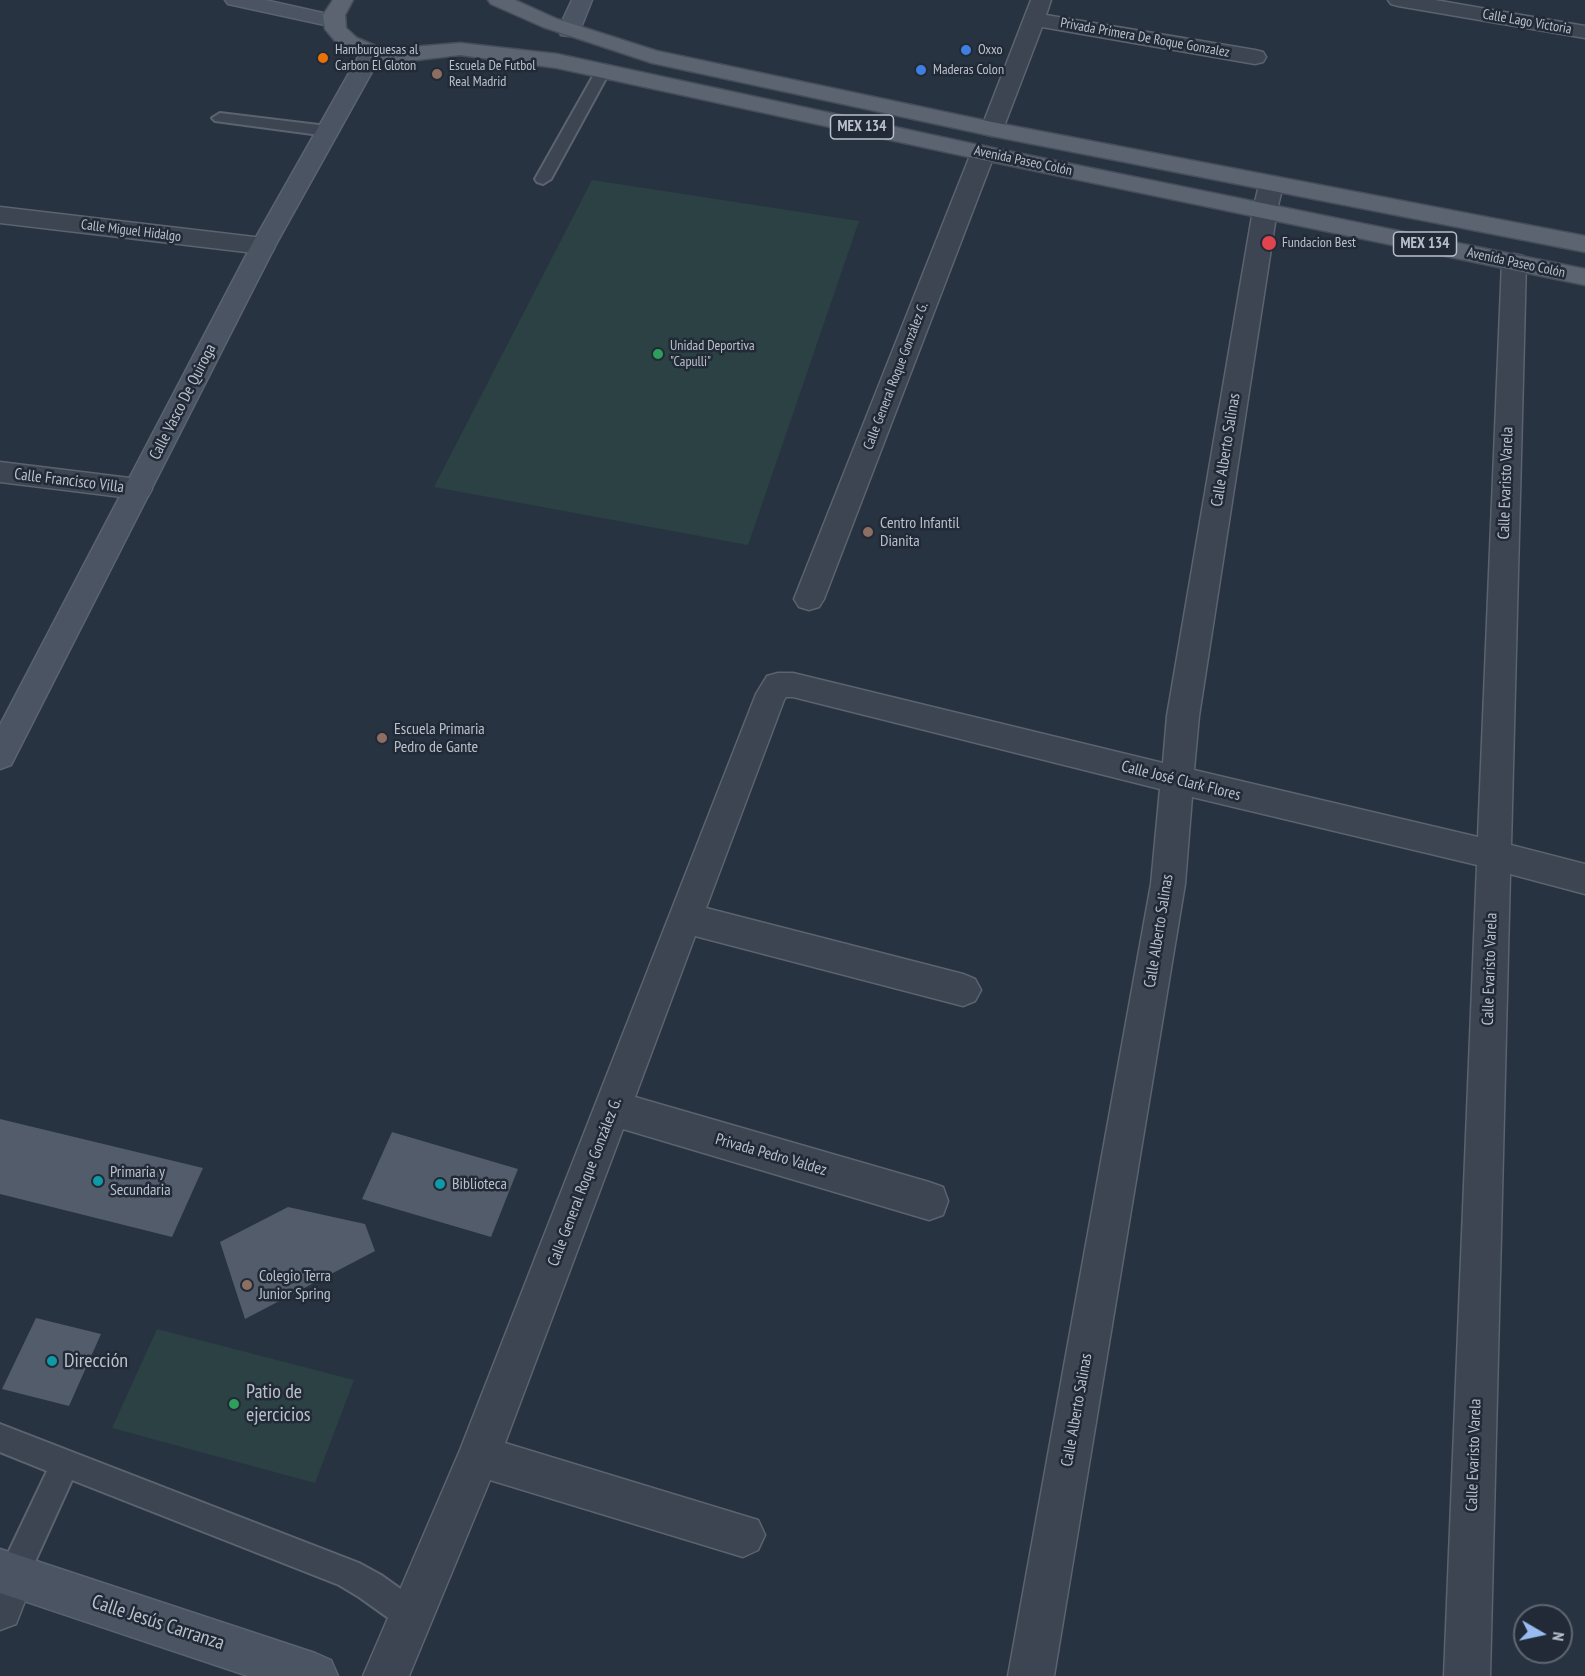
<!DOCTYPE html>
<html>
<head>
<meta charset="utf-8">
<style>
  body { margin:0 }
  #map { position:relative; width:1585px; height:1676px; overflow:hidden; background:#283341; font-family:"PT Sans Narrow",sans-serif }
  canvas { display:block }
  .north { position:absolute; left:1513px; top:1604px; width:60px; height:60px; box-sizing:border-box; background:#212a36; border:2px solid #5e6672; border-radius:50%; rotate:99deg; font-size:16px; font-weight:700; line-height:24px; text-align:center; color:#b9c0cb }
  .north::after { content:''; display:block; margin:auto; width:21px; height:27px; background:#98bbf1; clip-path:polygon(50% 0,100% 100%,50% 72%,0 100%) }
</style>
</head>
<body>
<div id="map">
<canvas width="1585" height="1676"></canvas>
<div class="north">N</div>
</div>
<script>
const ctx = document.querySelector('canvas').getContext('2d');
ctx.lineJoin = 'round';
function paint(path, color) { ctx.fillStyle = color; ctx.fill(path, 'evenodd'); }
const shape = rows => new Path2D(rows.map(r => 'M' + r).join(''));
function stroke(path, color, width, dash) { ctx.strokeStyle = color; ctx.lineWidth = width; ctx.lineCap = dash ? 'butt' : 'round'; ctx.setLineDash(dash || []); ctx.stroke(path); }
function drawText(font, color, halo, rows, align = 'center') {
  ctx.font = font + ' "PT Sans Narrow",sans-serif'; ctx.lineWidth = 5; ctx.setLineDash([]); ctx.textBaseline = 'middle'; ctx.strokeStyle = halo; ctx.fillStyle = color; for (const [text, x, y, turn = 0] of rows) {
    ctx.save(); ctx.translate(x, y); ctx.rotate((+turn || 0) * Math.PI / 180); ctx.textAlign = isNaN(turn) ? turn : align; if (halo) ctx.strokeText(text, 0, 0); ctx.fillText(text, 0, 0); ctx.restore();
  }
}
paint(shape([
  [592,180,859,221,748,545,434,487],
  [157,1329,354,1380,315,1483,112,1428]
]), '#2b4143');
paint(shape([
  [0,1119,203,1168,172,1237,0,1194],
  [392,1132,518,1169,491,1237,362,1199],
  [288,1207,365,1224,375,1251,245,1319,220,1242],
  [36,1318,101,1334,69,1406,2,1389]
]), '#525c6b');
const lane = shape([
  [603,67,610,71,551,179,543,184,537,182,535,179,596,71,603,67],
  [220,113,327,126,335,131,327,136,215,121,212,118,220,113],
  [0,1424,359,1563,381,1575,423,1605,427,1616,423,1627,412,1631,401,1627,359,1597,339,1585,72,1480,24,1586,13,1590,2,1586,0,1570,47,1471,0,1452,0,1424]
]);
const street = shape([
  [1031,0,1051,0,1046,15,1255,50,1263,52,1266,57,1263,62,1255,64,1042,27,1003,129,1000,134,992,136,984,134,981,129,1031,0],
  [1388,0,1435,0,1585,26,1585,38,1398,6,1391,4,1388,0],
  [983,146,991,148,995,153,824,599,819,607,809,610,799,607,794,599,971,153,975,148,983,146],
  [1271,178,1279,180,1283,185,1277,210,1199,716,1194,770,1478,837,1502,262,1505,256,1514,254,1523,256,1526,262,1511,845,1585,864,1585,894,1510,874,1490,1676,1444,1676,1477,865,1192,797,1185,884,1054,1676,1008,1676,1151,884,1160,789,793,697,786,697,784,700,706,908,963,974,975,979,981,990,975,1001,963,1006,695,936,635,1097,929,1182,943,1187,948,1201,943,1215,929,1220,623,1129,505,1443,758,1520,765,1535,758,1550,743,1557,490,1480,409,1676,363,1676,460,1450,756,694,767,676,778,673,793,673,1163,763,1167,716,1253,210,1259,185,1263,180,1271,178],
  [0,207,263,238,272,240,275,246,272,252,263,254,0,223,0,207],
  [0,462,138,479,148,482,152,489,148,496,138,499,0,482,0,462],
  [13,1553,28,1560,35,1575,16,1624,0,1630,0,1559,13,1553]
]);
const secondary = shape([
  [225,0,265,0,341,17,345,21,341,25,334,27,228,4,225,0],
  [572,0,592,0,580,30,577,35,569,36,561,35,558,30,572,0],
  [372,46,380,47,383,52,275,246,11,765,0,769,0,725,251,246,361,52,364,47,372,46],
  [0,1549,315,1653,331,1660,338,1676,248,1676,0,1593,0,1549]
]);
const primary = shape([
  [333,0,353,0,345,15,346,28,357,38,376,46,400,48,460,43,557,54,983,146,1585,269,1585,285,983,160,557,68,460,55,400,62,372,58,341,48,325,29,323,15,333,0],
  [488,0,515,0,557,19,657,51,992,122,1585,236,1585,252,992,136,652,63,543,27,491,4,488,0]
]);
stroke(lane, '#5a636e', 4);
stroke(street, '#5a636e', 3);
stroke(secondary, '#5a636e', 3);
stroke(primary, '#464e5a', 3);
paint(lane, '#3c4551');
paint(street, '#3c4551');
paint(secondary, '#4b5463');
paint(primary, '#5b6470');
for (const [x, y, r, color] of [
  [966,50,6,"#3f7fe0"],
  [323,58,6,"#e8710a"],
  [921,70,6,"#3f7fe0"],
  [437,74,6,"#8d6e63"],
  [1269,243,8,"#e0444e"],
  [658,354,6,"#2e9e5b"],
  [868,532,6,"#8d6e63"],
  [382,738,6,"#8d6e63"],
  [98,1181,6,"#0f9aa8"],
  [440,1184,6,"#0f9aa8"],
  [247,1285,6,"#8d6e63"],
  [52,1361,6,"#0f9aa8"],
  [234,1404,6,"#2e9e5b"]
]) { const dot = new Path2D(); dot.arc(x, y, r, 0, 2 * Math.PI); ctx.fillStyle = color; ctx.fill(dot); stroke(dot, '#212a36', 2); }
drawText('14px', '#b9c0cb', '#212a36', [
  ["Calle Lago Victoria",1527,22,10],
  ["Privada Primera De Roque Gonzalez",1145,38,10],
  ["Avenida Paseo Colón",1023,161,12],
  ["Calle Miguel Hidalgo",131,231,7],
  ["Avenida Paseo Colón",1516,263,12],
  ["Calle General Roque González G.",896,376,-69]
]);
drawText('14px', '#b9c0cb', '#212a36', [
  ["Hamburguesas al",335,50],
  ["Carbon El Gloton",335,66],
  ["Oxxo",978,50],
  ["Escuela De Futbol",449,66],
  ["Real Madrid",449,82],
  ["Maderas Colon",933,70],
  ["Fundacion Best",1282,243],
  ["Unidad Deportiva",670,346],
  ["\"Capulli\"",670,362]
], 'left');
for (const [x, y, w] of [
  [862,127,63],
  [1425,244,63]
]) { const box = new Path2D(); box.roundRect(x - w / 2, y - 12, w, 24, 4.5); ctx.fillStyle = '#212a36'; ctx.fill(box); stroke(box, '#b9c0cb', 1.5); }
drawText('bold 15px', '#b9c0cb', null, [
  ["MEX 134",862,127],
  ["MEX 134",1425,244]
]);
drawText('16px', '#b9c0cb', '#212a36', [
  ["Calle Vasco De Quiroga",183,402,-63],
  ["Calle Alberto Salinas",1226,450,-81],
  ["Calle Francisco Villa",69,481,7],
  ["Calle Evaristo Varela",1506,483,-88],
  ["Calle José Clark Flores",1181,781,14],
  ["Calle Alberto Salinas",1159,931,-81],
  ["Calle Evaristo Varela",1490,969,-88],
  ["Privada Pedro Valdez",771,1155,16],
  ["Calle General Roque González G.",585,1182,-69],
  ["Calle Alberto Salinas",1077,1410,-80],
  ["Calle Evaristo Varela",1474,1455,-88]
]);
drawText('16px', '#b9c0cb', '#212a36', [
  ["Centro Infantil",880,523],
  ["Dianita",880,541],
  ["Escuela Primaria",394,729],
  ["Pedro de Gante",394,747],
  ["Primaria y",110,1172],
  ["Secundaria",110,1190],
  ["Biblioteca",452,1184],
  ["Colegio Terra",259,1276],
  ["Junior Spring",259,1294]
], 'left');
drawText('20px', '#b9c0cb', '#212a36', [
  ["Dirección",64,1361],
  ["Patio de",246,1392],
  ["ejercicios",246,1415]
], 'left');
drawText('20px', '#b9c0cb', '#212a36', [
  ["Calle Jesús Carranza",158,1623,18]
]);
</script>
</body>
</html>
